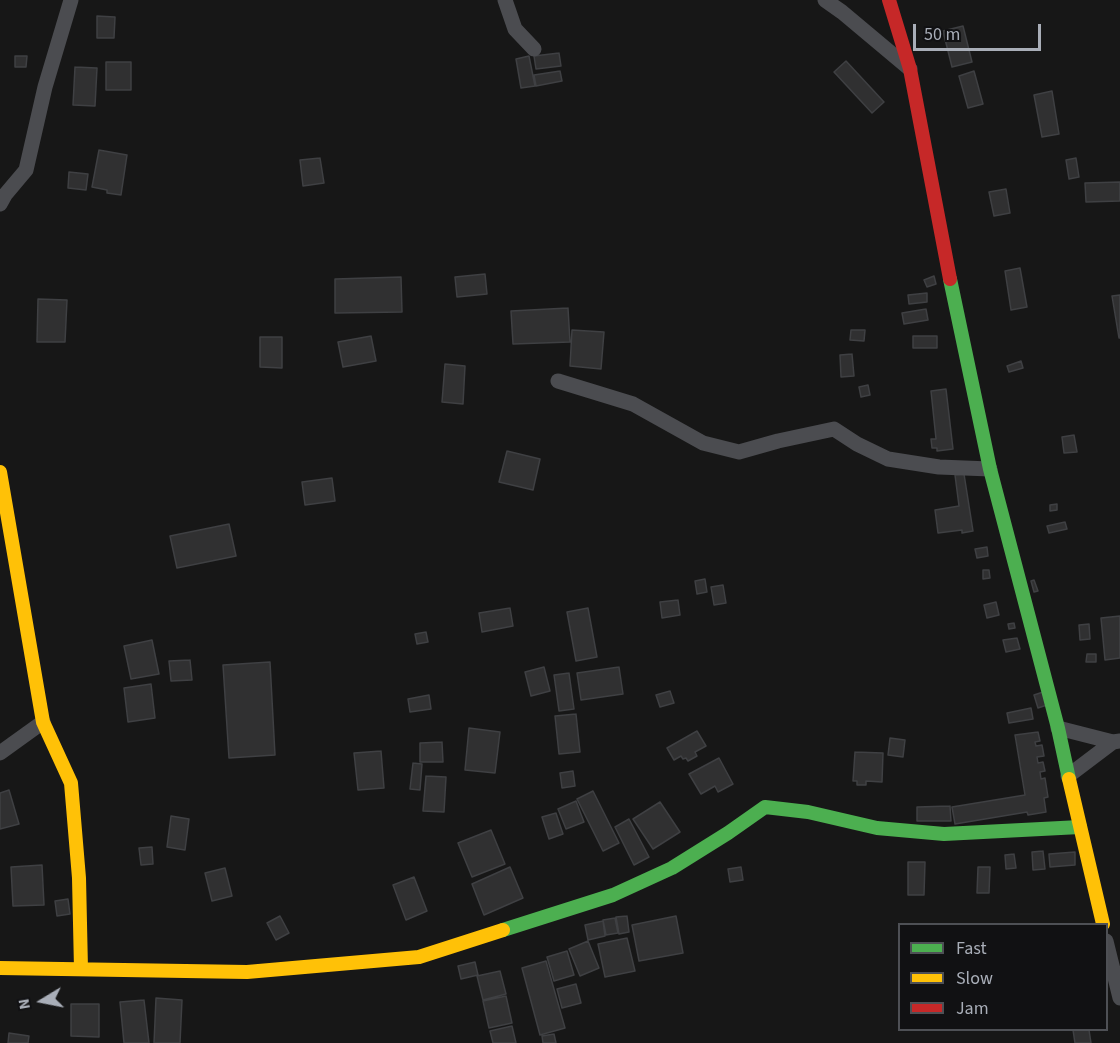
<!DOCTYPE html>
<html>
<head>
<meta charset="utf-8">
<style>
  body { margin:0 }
  #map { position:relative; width:1120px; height:1043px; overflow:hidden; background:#171717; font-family:"Source Sans 3",sans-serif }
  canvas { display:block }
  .legend { position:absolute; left:898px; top:923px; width:210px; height:108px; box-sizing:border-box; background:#111113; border:2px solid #4e5055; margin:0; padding:8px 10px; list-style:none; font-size:18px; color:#a9aeb8 }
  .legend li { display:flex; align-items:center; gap:12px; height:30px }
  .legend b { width:30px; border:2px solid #4e5055 }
  .north { position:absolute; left:12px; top:971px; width:60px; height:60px; -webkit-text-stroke:4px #111113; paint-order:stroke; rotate:260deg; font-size:16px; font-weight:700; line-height:24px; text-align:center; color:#a9aeb8 }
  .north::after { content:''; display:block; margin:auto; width:21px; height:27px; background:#a9aeb8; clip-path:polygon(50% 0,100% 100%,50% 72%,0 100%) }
  .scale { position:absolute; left:913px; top:24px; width:128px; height:27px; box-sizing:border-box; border:3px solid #a9aeb8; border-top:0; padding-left:8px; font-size:18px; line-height:21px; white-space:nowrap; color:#a9aeb8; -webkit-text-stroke:4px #111113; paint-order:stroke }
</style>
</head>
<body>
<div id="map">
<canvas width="1120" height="1043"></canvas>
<ul class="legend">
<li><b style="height:8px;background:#4caf50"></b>Fast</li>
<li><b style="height:8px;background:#ffc107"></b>Slow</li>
<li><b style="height:8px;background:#c62828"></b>Jam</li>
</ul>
<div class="north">N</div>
<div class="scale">50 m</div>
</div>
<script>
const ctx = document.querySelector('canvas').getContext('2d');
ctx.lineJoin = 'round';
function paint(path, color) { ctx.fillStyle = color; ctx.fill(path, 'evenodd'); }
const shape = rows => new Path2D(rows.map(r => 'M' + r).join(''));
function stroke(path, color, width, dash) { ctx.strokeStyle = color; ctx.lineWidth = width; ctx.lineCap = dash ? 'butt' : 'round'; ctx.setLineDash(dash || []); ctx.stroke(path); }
const building = shape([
  [97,16,115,17,114,38,97,38,97,16],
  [963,26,972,62,952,67,943,31,963,26],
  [559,53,561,66,536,69,534,56,559,53],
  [15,56,27,56,26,67,15,67,15,56],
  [529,56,535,86,521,88,516,59,529,56],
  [846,61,884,102,872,113,834,72,846,61],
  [106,62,131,62,131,90,106,90,106,62],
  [75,67,97,68,95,106,73,105,75,67],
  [560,71,562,81,536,86,534,75,560,71],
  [974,71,983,104,968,108,959,76,974,71],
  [1052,91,1059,134,1042,137,1034,95,1052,91],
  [99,150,127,155,121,195,107,193,107,190,92,187,99,150],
  [320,158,324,183,303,186,300,160,320,158],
  [1076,158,1079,177,1069,179,1066,160,1076,158],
  [69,172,88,174,86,190,68,188,69,172],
  [1120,182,1120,201,1086,202,1085,183,1120,182],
  [1006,189,1010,213,994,216,989,192,1006,189],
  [1020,268,1027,307,1011,310,1005,271,1020,268],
  [485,274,487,294,457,297,455,277,485,274],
  [934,276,936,284,927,287,924,280,934,276],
  [401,277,402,312,335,313,335,279,401,277],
  [927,293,927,302,909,304,908,295,927,293],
  [1120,295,1120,338,1119,338,1112,296,1120,295],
  [38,299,67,300,65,342,37,342,38,299],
  [568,308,570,342,513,344,511,311,568,308],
  [926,309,928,320,904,324,902,313,926,309],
  [572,330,604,332,601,369,570,366,572,330],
  [851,330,865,330,864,341,850,340,851,330],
  [371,336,376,361,343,367,338,342,371,336],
  [913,336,937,336,937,348,913,348,913,336],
  [260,337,282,337,282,368,260,367,260,337],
  [852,354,854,376,841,377,840,355,852,354],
  [1021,361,1023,368,1009,372,1007,366,1021,361],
  [445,364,465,366,463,404,442,402,445,364],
  [868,385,870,395,861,397,859,387,868,385],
  [946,389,953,449,937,451,937,448,932,448,931,439,936,439,931,391,946,389],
  [1074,435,1077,452,1064,453,1062,437,1074,435],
  [507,451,540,459,533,490,499,482,507,451],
  [964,474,973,531,962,533,962,530,938,533,935,510,959,506,955,475,964,474],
  [332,478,335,501,305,505,302,482,332,478],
  [1057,504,1057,510,1050,511,1050,505,1057,504],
  [1065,522,1067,529,1049,533,1047,526,1065,522],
  [229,524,236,556,177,568,170,536,229,524],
  [987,547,988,556,977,558,975,549,987,547],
  [983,570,989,570,990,578,983,579,983,570],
  [705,579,707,592,697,594,695,581,705,579],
  [1034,580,1038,591,1034,592,1031,581,1034,580],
  [723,585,726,603,714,605,711,587,723,585],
  [678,600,680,615,662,618,660,602,678,600],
  [996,602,999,615,987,618,984,605,996,602],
  [510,608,513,626,482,632,479,613,510,608],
  [588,608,597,657,576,661,567,612,588,608],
  [1120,616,1120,658,1105,660,1101,618,1120,616],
  [1014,623,1015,628,1009,629,1008,624,1014,623],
  [1089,624,1090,639,1080,640,1079,625,1089,624],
  [426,632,428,642,417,644,415,634,426,632],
  [1017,638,1020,649,1006,652,1003,640,1017,638],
  [152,640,159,674,131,679,124,646,152,640],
  [1087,654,1096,654,1096,662,1086,662,1087,654],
  [190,660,192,680,171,681,169,661,190,660],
  [270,662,275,755,229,758,223,665,270,662],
  [544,667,550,691,531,696,525,672,544,667],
  [619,667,623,694,581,700,577,673,619,667],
  [569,673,574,709,559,711,554,675,569,673],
  [151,684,155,718,128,722,124,688,151,684],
  [670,691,674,703,660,707,656,695,670,691],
  [1043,692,1047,705,1038,708,1034,695,1043,692],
  [429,695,431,709,410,712,408,699,429,695],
  [1031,708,1033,719,1009,723,1007,713,1031,708],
  [576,714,580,752,559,754,555,716,576,714],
  [469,728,500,732,495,773,465,770,469,728],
  [697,731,706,746,695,752,697,756,688,761,686,758,683,759,681,756,674,760,667,748,697,731],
  [1038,732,1040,741,1035,742,1036,746,1042,745,1044,756,1037,757,1038,763,1043,762,1045,771,1040,772,1041,779,1045,778,1048,797,1044,798,1046,812,1028,815,1027,812,955,824,952,807,1025,795,1015,735,1038,732],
  [890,738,905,740,903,757,888,755,890,738],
  [442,742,443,762,420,762,420,743,442,742],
  [381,751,384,788,358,790,354,753,381,751],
  [855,752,883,753,882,782,866,781,866,785,857,785,857,781,853,781,855,752],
  [719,758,733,784,718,792,715,786,701,794,689,774,719,758],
  [413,763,422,764,420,790,410,789,413,763],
  [573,771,575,786,562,788,560,773,573,771],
  [426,776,446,777,444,812,423,811,426,776],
  [9,790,19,824,0,829,0,793,9,790],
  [593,791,619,843,603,851,577,799,593,791],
  [576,801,584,822,566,829,558,809,576,801],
  [660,802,680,832,653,849,633,819,660,802],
  [950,806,951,821,917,821,917,807,950,806],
  [556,813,563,834,549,839,542,817,556,813],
  [171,816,189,819,185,850,167,847,171,816],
  [629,819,649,857,634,865,615,827,629,819],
  [491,830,505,864,472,877,458,843,491,830],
  [152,847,153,864,141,865,139,848,152,847],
  [1043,851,1045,869,1033,870,1032,852,1043,851],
  [1075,852,1075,865,1050,867,1049,854,1075,852],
  [1014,854,1016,868,1006,869,1005,855,1014,854],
  [908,862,925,862,924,895,908,895,908,862],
  [42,865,44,905,13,906,11,867,42,865],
  [510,867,523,898,484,915,472,884,510,867],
  [741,867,743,880,730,882,728,869,741,867],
  [978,867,990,867,989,893,977,893,978,867],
  [225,868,232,896,212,901,205,873,225,868],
  [414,877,427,911,406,920,393,885,414,877],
  [68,899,70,914,57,916,55,901,68,899],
  [280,916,289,933,276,940,267,923,280,916],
  [627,916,629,932,619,934,616,917,627,916],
  [676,916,683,953,639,961,632,925,676,916],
  [615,918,618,933,606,935,603,920,615,918],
  [603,921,605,936,588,940,585,925,603,921],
  [627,938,635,971,605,977,598,944,627,938],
  [588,941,599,968,580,976,569,949,588,941],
  [567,951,574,975,554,981,547,957,567,951],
  [546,961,565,1028,540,1035,522,968,546,961],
  [475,962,478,975,461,979,458,966,475,962],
  [500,971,506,994,483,1000,477,976,500,971],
  [576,984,581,1003,562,1008,557,989,576,984],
  [506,996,512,1023,489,1028,483,1001,506,996],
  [156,998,182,1000,180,1043,154,1043,156,998],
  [144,1000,149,1043,124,1043,120,1002,144,1000],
  [71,1004,99,1004,99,1037,71,1036,71,1004],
  [512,1026,516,1043,493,1043,490,1031,512,1026],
  [1073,1030,1089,1030,1091,1043,1075,1043,1073,1030],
  [9,1033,29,1036,28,1043,8,1043,9,1033],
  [554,1034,556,1043,543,1043,542,1036,554,1034]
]);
paint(building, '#303031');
stroke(building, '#3f4043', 1.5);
stroke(shape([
  [505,0,515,29,534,49],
  [825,0,842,12,910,69],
  [0,204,5,195,26,170,45,87,71,0],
  [558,381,633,404,703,443,739,452,778,441,834,429,857,444,888,459,939,467,990,469],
  [1058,728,1113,742,1120,741],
  [0,753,43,722],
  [1068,776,1113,742],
  [1106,941,1120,998]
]), '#4b4c50', 15);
stroke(shape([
  [950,279,990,469,1058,728,1069,779],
  [503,930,613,895,672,868,728,833,765,807,808,812,877,828,944,834,1080,827]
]), '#4caf50', 14);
stroke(shape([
  [0,472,43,722,71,783,79,878,81,969],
  [1069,779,1103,924],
  [0,968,247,972,419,957,503,930]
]), '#ffc107', 14);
stroke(shape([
  [889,0,910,69,950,279]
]), '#c62828', 14);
</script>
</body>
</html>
